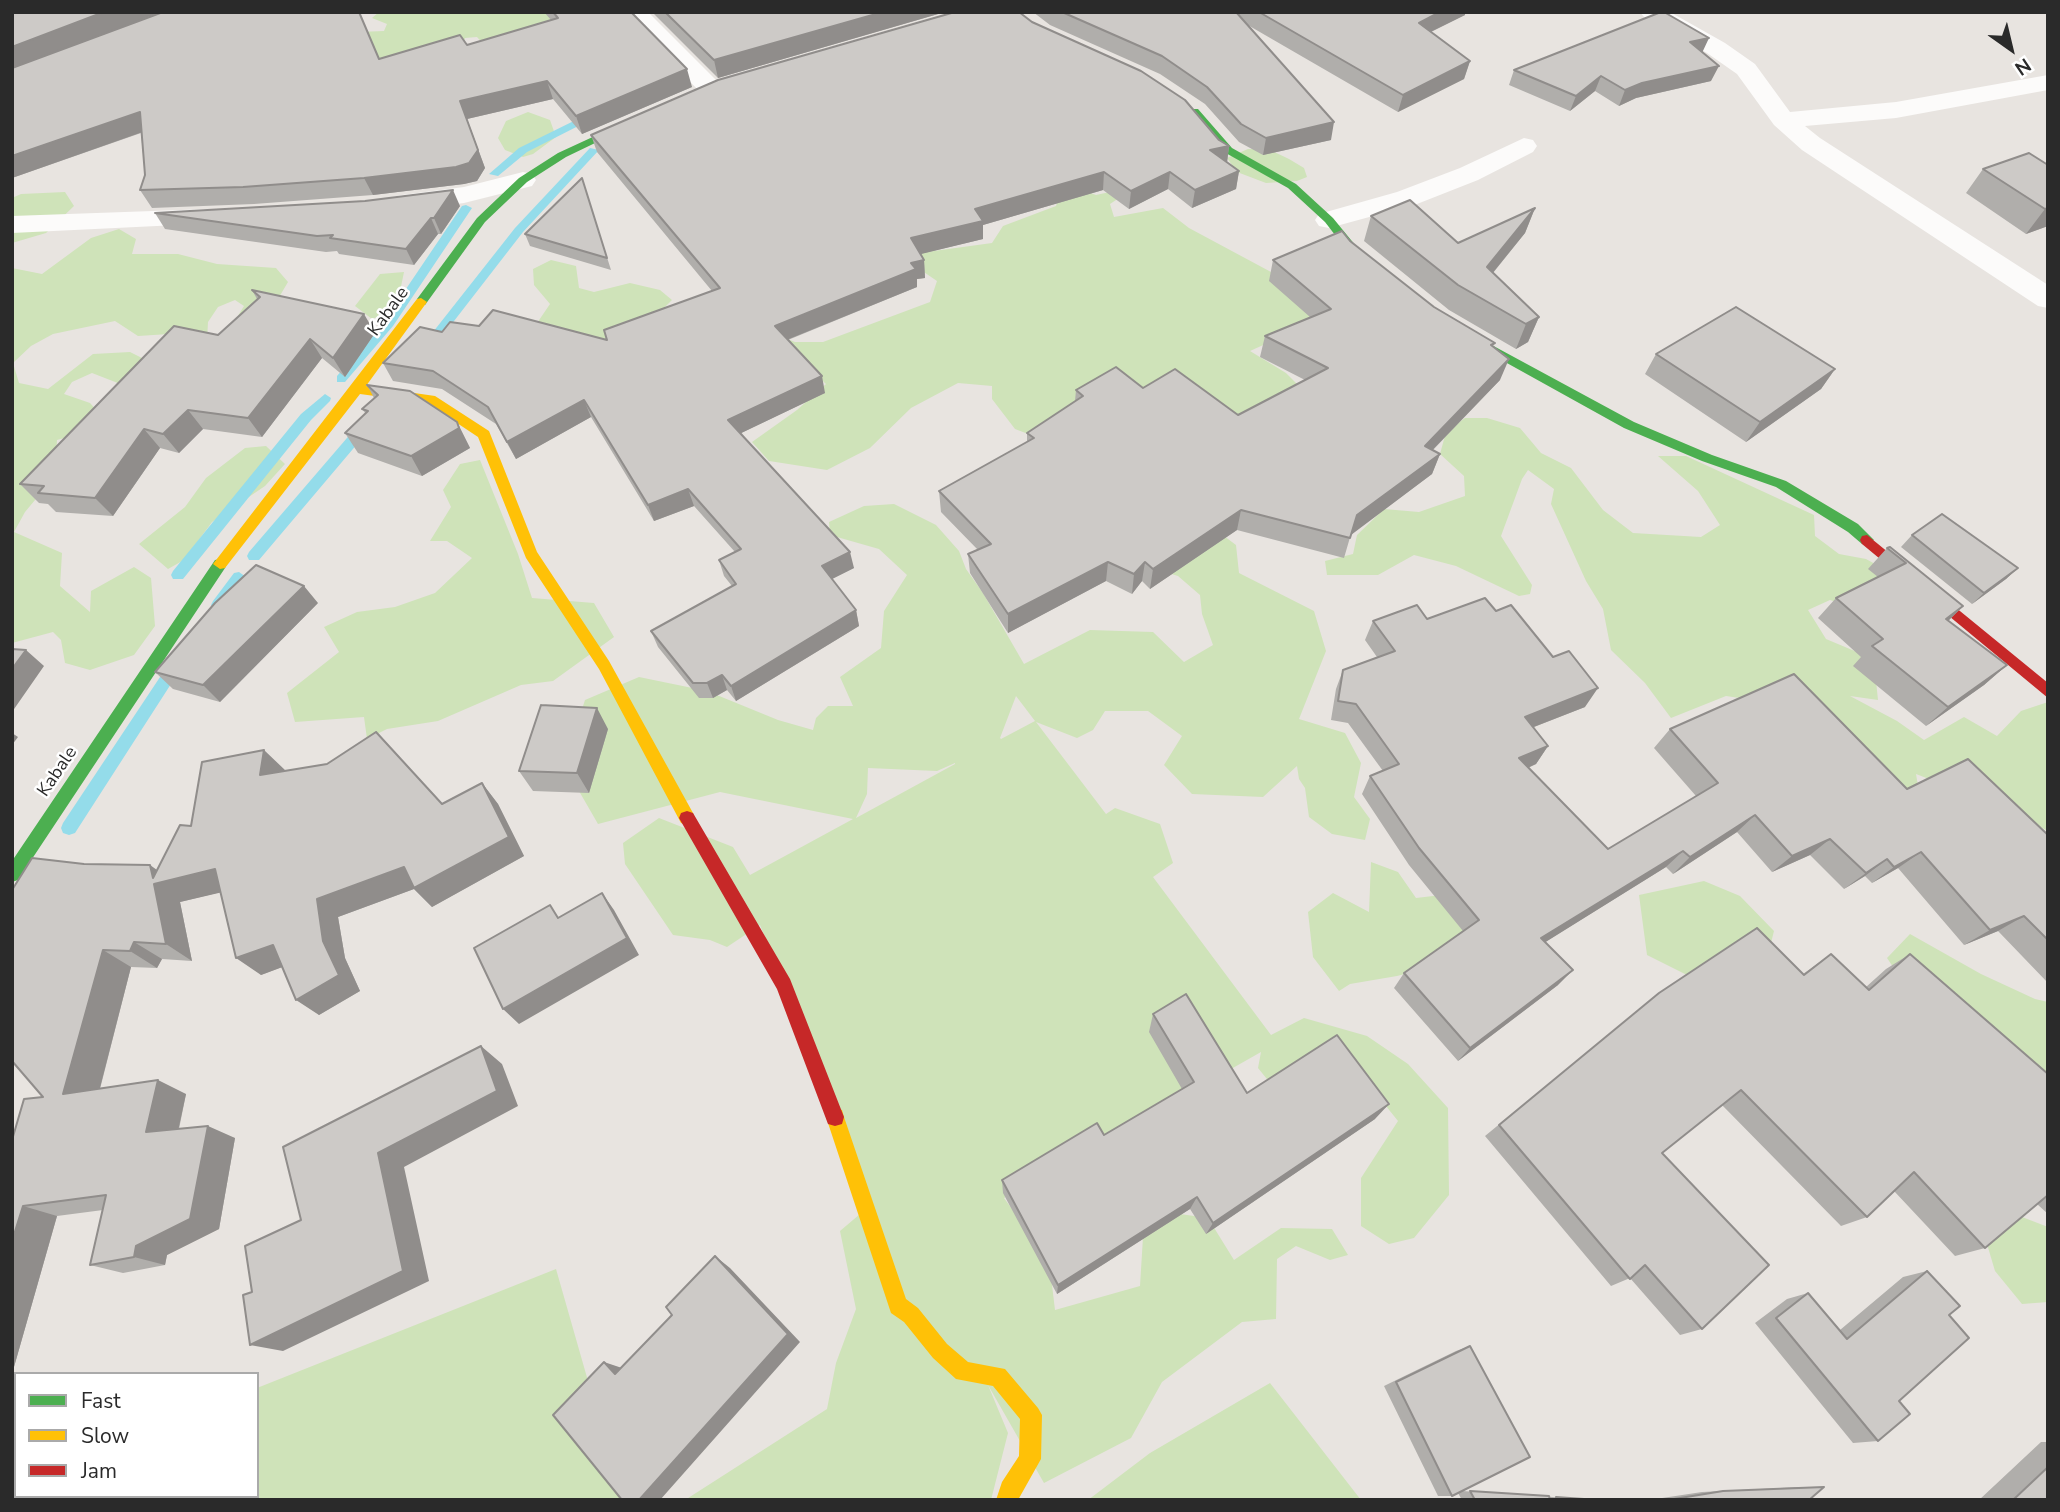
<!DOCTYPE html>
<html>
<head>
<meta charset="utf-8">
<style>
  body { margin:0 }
  #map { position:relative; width:2060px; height:1512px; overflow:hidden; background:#e8e4e0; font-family:"Nunito Sans",sans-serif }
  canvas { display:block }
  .frame { position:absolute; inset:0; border:14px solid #2a2a2a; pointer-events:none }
  .legend { position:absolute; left:14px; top:1372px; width:245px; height:126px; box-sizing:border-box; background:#fff; border:2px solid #aaa; margin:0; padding:9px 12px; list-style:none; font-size:21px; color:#2a2a2a }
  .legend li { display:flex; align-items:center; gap:14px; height:35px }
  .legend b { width:35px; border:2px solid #aaa }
  .north { position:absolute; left:1976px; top:14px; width:70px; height:70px; -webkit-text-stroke:5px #fff; paint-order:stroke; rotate:146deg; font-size:19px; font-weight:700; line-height:28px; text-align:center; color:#2a2a2a }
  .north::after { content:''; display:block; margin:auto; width:24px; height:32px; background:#2a2a2a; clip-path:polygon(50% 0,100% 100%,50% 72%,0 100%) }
</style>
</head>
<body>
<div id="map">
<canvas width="2060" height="1512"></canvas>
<div class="frame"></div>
<ul class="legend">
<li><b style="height:9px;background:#4caf50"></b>Fast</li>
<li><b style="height:9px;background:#ffc107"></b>Slow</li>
<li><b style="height:9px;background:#c62828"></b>Jam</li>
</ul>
<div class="north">N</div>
</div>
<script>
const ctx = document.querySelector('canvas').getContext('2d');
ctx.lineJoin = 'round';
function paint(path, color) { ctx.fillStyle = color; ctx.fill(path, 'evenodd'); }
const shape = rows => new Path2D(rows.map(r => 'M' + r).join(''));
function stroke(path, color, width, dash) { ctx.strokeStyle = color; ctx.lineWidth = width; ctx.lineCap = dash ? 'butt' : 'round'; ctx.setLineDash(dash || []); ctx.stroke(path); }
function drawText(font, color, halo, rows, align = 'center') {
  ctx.font = font + ' "Nunito Sans",sans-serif'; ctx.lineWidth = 5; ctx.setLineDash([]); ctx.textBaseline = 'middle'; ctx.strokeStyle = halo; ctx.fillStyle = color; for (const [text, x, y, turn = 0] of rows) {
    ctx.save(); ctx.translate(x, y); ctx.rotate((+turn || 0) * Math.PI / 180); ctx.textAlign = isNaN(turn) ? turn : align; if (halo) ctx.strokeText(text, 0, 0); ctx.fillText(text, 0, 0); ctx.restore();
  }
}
paint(shape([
  [379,12,627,12,485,46,477,37,465,38,462,49,431,81,272,54,358,32,384,31,387,24,372,18],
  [528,112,550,120,556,137,533,154,523,157,505,150,498,138,506,121],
  [1248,149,1268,149,1289,159,1304,168,1307,177,1297,181,1266,183,1237,172,1227,158],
  [1069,185,1096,195,1119,190,1122,196,1110,204,1114,217,1163,208,1189,228,1271,272,1325,317,1250,351,1286,373,1305,392,1149,467,1065,448,1015,429,992,399,992,386,958,383,911,408,870,448,827,470,769,461,752,442,797,410,826,384,772,333,795,342,823,342,930,302,937,281,912,264,912,254,992,243,1003,226,1056,206,1060,195],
  [65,192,74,206,46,233,12,243,12,198,21,194],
  [119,229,136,239,132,254,178,254,217,264,276,268,288,282,275,304,220,345,244,306,235,300,218,307,208,322,207,341,169,334,138,336,115,321,53,334,31,346,13,363,19,383,48,389,93,354,130,352,148,361,128,387,92,373,72,382,64,394,90,403,101,415,93,430,57,440,55,476,25,512,14,532,62,553,60,586,90,612,91,591,134,567,151,578,155,626,134,655,90,670,65,663,61,640,53,632,12,643,12,268,42,274,91,238],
  [551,260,576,266,579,288,594,292,630,283,660,290,672,300,652,320,594,348,533,329,550,304,534,285,533,269],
  [404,272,398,301,385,314,372,319,355,306,380,274],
  [1465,418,1487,418,1520,428,1541,453,1571,468,1603,510,1633,533,1701,537,1720,525,1698,491,1658,456,1686,456,1814,515,1815,536,1839,554,1866,559,1897,576,1865,611,1830,600,1808,610,1826,639,1857,652,1875,671,1878,700,1850,696,1897,721,1924,740,1964,717,1997,736,2021,711,2048,702,2048,831,2002,807,1916,774,1923,816,1808,708,1726,696,1671,718,1645,683,1611,650,1603,609,1586,581,1551,504,1554,489,1528,470,1522,479,1501,536,1532,585,1530,594,1519,596,1456,566,1414,555,1378,575,1327,575,1325,561,1353,554,1357,535,1384,509,1419,512,1465,496,1464,476,1440,454,1446,432],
  [266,446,285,464,265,486,212,522,184,560,168,569,139,544,185,507,206,478,245,448],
  [480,460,518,554,532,598,594,603,614,637,553,681,521,685,438,721,387,729,367,739,364,717,295,722,287,693,339,652,324,627,357,612,395,607,435,593,472,558,447,541,430,541,451,507,443,490,460,464],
  [894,504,936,525,959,551,966,569,983,593,1024,664,1090,630,1153,632,1184,662,1213,645,1202,614,1200,595,1178,576,1148,567,1212,527,1236,545,1239,573,1314,611,1326,651,1299,719,1345,733,1361,763,1354,797,1370,819,1365,840,1332,834,1309,817,1305,788,1299,779,1297,766,1263,797,1192,794,1164,765,1182,736,1148,711,1105,711,1093,730,1077,738,1036,722,1106,814,1115,808,1160,824,1173,863,1153,877,1271,1035,1304,1018,1367,1036,1408,1064,1448,1108,1449,1195,1414,1238,1389,1244,1361,1226,1361,1178,1398,1121,1361,1075,1279,1094,1258,1068,1261,1052,1004,1198,1049,1260,1055,1310,1140,1286,1143,1237,1166,1212,1208,1218,1234,1260,1281,1228,1332,1229,1348,1255,1330,1260,1296,1246,1277,1259,1276,1319,1242,1322,1162,1382,1131,1438,1044,1483,988,1385,1008,1433,991,1500,685,1500,827,1409,836,1363,856,1309,840,1231,873,1203,760,925,727,947,710,940,673,935,625,864,623,843,659,818,733,847,750,875,853,819,720,792,598,824,564,765,585,700,639,677,707,691,778,720,813,730,816,718,828,706,853,706,840,677,881,648,884,611,907,575,879,549,830,535,829,522,864,506],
  [1016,696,1035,721,1001,739,1000,738],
  [955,763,955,764,856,818,867,794,868,768,937,771],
  [1449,828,1513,863,1528,920,1497,929,1474,956,1397,976,1350,984,1339,991,1313,957,1308,912,1333,893,1369,912,1371,862,1398,872,1416,898,1450,894,1453,863,1424,846,1421,836],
  [1704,881,1740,896,1774,931,1769,951,1701,982,1647,955,1639,895],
  [1910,934,1981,974,2035,999,2048,1002,2048,1083,1926,1016,1887,958],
  [1991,1205,2048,1227,2048,1302,2022,1304,1995,1271,1984,1234],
  [556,1269,622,1500,142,1500,144,1496,257,1496,257,1388],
  [1270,1383,1361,1500,1088,1500,1150,1453]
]), '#cfe3b9');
paint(shape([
  [590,113,595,116,594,118,527,152,498,176,489,174,519,148,590,113],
  [590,148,599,150,523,232,430,352,422,352,422,346,515,228,590,148],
  [466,205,472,208,393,326,345,382,337,382,337,376,385,320,462,206,466,205],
  [325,394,331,398,330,401,311,420,183,579,173,579,171,575,173,571,301,414,325,394],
  [364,422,369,424,369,430,259,560,249,560,247,556,249,552,359,424,364,422],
  [239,572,246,577,244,581,223,609,213,609,211,605,213,601,234,573,239,572],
  [175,660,180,662,183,666,180,670,75,833,69,835,63,833,61,828,63,823,170,662,175,660]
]), '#94dcea');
paint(shape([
  [622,12,648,12,721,85,725,90,721,95,712,98,703,95,622,12],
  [1640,12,1670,12,1725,43,1755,64,1790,112,1896,102,2048,75,2048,90,1896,118,1805,126,1820,138,2048,285,2048,308,2038,306,1802,150,1774,125,1737,74,1707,53,1644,17,1640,12],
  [1524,138,1533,140,1537,146,1533,152,1478,180,1417,204,1329,228,1319,226,1315,220,1319,214,1397,192,1460,168,1524,138],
  [523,172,532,174,536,180,532,186,464,203,402,211,392,209,388,203,392,197,402,195,464,187,523,172],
  [209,209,219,211,223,217,219,223,12,233,12,216,209,209]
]), '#fcfbfa');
paint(shape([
  [1190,109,1198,109,1232,148,1296,184,1333,218,1360,251,1379,268,1379,274,1371,274,1352,257,1325,222,1288,188,1224,152,1190,113,1190,109],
  [636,117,645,119,566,157,527,182,485,222,425,305,417,305,417,299,477,218,519,178,558,153,636,117],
  [1464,330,1634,422,1712,455,1786,481,1858,524,1874,540,1867,545,1862,544,1848,532,1776,487,1702,461,1624,428,1460,337,1460,331,1464,330],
  [220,559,225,560,227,564,225,568,18,880,12,882,12,861,215,560,220,559]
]), '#4caf50');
paint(shape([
  [421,298,427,302,366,386,435,396,489,431,537,552,609,661,693,813,695,818,693,823,687,825,681,823,599,669,526,558,478,437,427,403,360,394,225,568,220,569,213,564,417,299,421,298],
  [835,1108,842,1110,844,1117,906,1299,918,1308,947,1344,968,1362,1005,1369,1038,1408,1042,1415,1041,1459,1018,1500,996,1500,1002,1482,1019,1456,1020,1419,993,1386,956,1379,933,1358,904,1322,891,1313,826,1117,828,1110,835,1108]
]), '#ffc107');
paint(shape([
  [1867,535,2048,683,2048,698,1862,544,1860,540,1862,536,1867,535],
  [687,811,693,813,790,979,844,1117,842,1124,835,1126,828,1124,777,989,679,818,681,813,687,811]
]), '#c62828');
paint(shape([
  [12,12,161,12,85,41,379,59,467,45,551,20,544,12,631,12,692,87,582,134,553,99,467,119,485,168,477,181,464,184,373,195,254,204,152,208,140,190,145,175,141,133,12,178],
  [652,12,945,12,718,78],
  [1033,12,1465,12,1465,15,1431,32,1470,61,1464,79,1398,112,1246,24,1331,140,1263,155,1239,142,1205,104,1160,74,1050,25],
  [1032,22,1229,146,1227,162,1239,171,1236,189,1192,208,1168,189,1129,209,1103,190,983,225,983,239,920,254,924,260,925,278,917,279,917,287,788,340,825,393,741,433,854,568,832,579,856,610,859,626,736,701,727,690,713,698,699,698,658,647,651,631,732,586,724,576,719,560,735,552,694,506,654,521,591,417,516,459,496,424,442,389,393,381,383,363,442,332,479,326,607,340,712,291,597,152,591,135],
  [1702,53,1711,81,1636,98,1619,106,1595,91,1570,111,1509,85,1514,70],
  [2048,165,2048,226,2026,234,1966,193,1983,169],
  [582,178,611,270,530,246,525,234],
  [460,206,441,234,438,234,414,265,339,254,337,251,326,252,165,229,155,213],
  [1535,208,1525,233,1493,273,1539,317,1528,342,1516,349,1449,310,1364,241,1371,216,1458,243],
  [1350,241,1434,307,1495,343,1493,346,1500,380,1433,450,1440,454,1432,474,1351,534,1344,558,1237,530,1150,589,1142,581,1132,594,1106,581,1008,633,970,573,968,554,978,550,941,512,939,491,1027,443,1027,433,1075,401,1076,390,1143,388,1238,415,1305,380,1260,357,1265,336,1310,317,1269,281,1273,260],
  [252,290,375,333,345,377,322,358,262,437,203,429,179,453,160,448,113,516,56,512,48,504,39,503,20,484,218,335,257,299],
  [1656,354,1835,369,1821,389,1746,442,1645,374],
  [367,385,457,422,470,448,422,476,358,453,345,433,366,414,362,409,374,398],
  [1912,535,2018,568,2006,579,1972,604,1901,547],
  [1887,548,1963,606,1948,621,2007,665,1984,685,1926,726,1853,666,1861,657,1818,618,1836,598,1878,577,1868,569],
  [318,603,220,702,173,689,155,672],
  [1496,611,1585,707,1534,727,1548,746,1536,764,1528,768,1608,849,1696,796,1654,748,1670,729,1907,789,2048,835,2048,983,1998,931,1964,945,1898,868,1872,883,1865,876,1844,889,1810,855,1772,872,1737,832,1673,874,1666,867,1545,942,1558,985,1458,1061,1394,988,1404,973,1463,931,1409,865,1362,794,1370,776,1383,771,1348,723,1331,720,1336,689,1343,670,1377,657,1365,640,1373,621,1427,619],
  [608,729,589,793,533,791,519,771],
  [285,770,442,804,482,783,498,804,524,856,432,907,414,889,338,917,345,958,360,991,319,1015,282,967,261,975,221,892,180,902,192,961,162,959,157,968,131,967,100,1089,186,1094,179,1129,235,1138,219,1229,167,1255,165,1265,123,1273,90,1265,103,1210,57,1216,12,1374,12,1140,43,1097,84,864,157,870,191,826],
  [1831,954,1866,987,1886,969,1910,954,2048,1074,2048,1214,2037,1204,1985,1248,1955,1256,1894,1191,1867,1217,1841,1226,1722,1105,1662,1153,1702,1329,1680,1335,1630,1278,1611,1286,1485,1136,1659,993,1803,974],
  [1153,1014,1247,1093,1375,1119,1206,1234,1190,1209,1057,1294,1003,1193,1002,1180,1104,1135,1182,1089,1149,1032],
  [1927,1271,1949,1315,1899,1401,1878,1441,1853,1443,1755,1323,1787,1299,1808,1293,1840,1330,1903,1277],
  [1470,1346,1462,1491,1598,1500,1462,1500,1458,1493,1452,1496,1438,1496,1384,1386,1456,1351],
  [12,1408,16,1408,16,1473,12,1473],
  [2041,1442,2048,1442,2048,1500,1979,1500],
  [1800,1487,1824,1487,1809,1500,1649,1500,1702,1492]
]), '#b0aeab');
paint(shape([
  [104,12,161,12,12,69,12,47],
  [883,12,945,12,718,78,714,60],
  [1440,12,1465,12,1465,15,1414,40,1419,23],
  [1709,38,1702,53,1690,42],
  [1470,61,1464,79,1398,112,1403,95],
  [1719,66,1711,81,1636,98,1619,106,1625,90,1642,83],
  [687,69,692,87,582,134,576,116],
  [1601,76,1595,91,1570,111,1576,96],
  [547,81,553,99,467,119,485,168,477,181,464,184,373,195,364,178,460,101],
  [140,112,151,129,12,178,12,156],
  [1334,122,1331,140,1263,155,1266,138],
  [1229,146,1227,163,1210,150],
  [1239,171,1236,189,1192,208,1195,190],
  [1104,172,1103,190,983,225,983,239,913,256,911,238,975,209],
  [1170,172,1168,189,1129,209,1131,191],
  [453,190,460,206,441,234,434,218],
  [1535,208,1525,233,1478,291,1487,267],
  [2048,208,2048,226,2026,234,2045,209],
  [431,218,438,234,414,265,406,249],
  [924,260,925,278,917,279,917,287,779,343,775,326,911,263],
  [364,314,375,333,345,377,333,358],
  [1539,317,1528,342,1516,349,1526,324],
  [310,339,322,358,262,437,248,418],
  [1509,359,1500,380,1417,466,1425,446],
  [1835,369,1821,389,1746,442,1760,422],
  [822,376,825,393,733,437,728,420],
  [584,400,591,417,516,459,507,442],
  [188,410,203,429,179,453,163,434],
  [457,422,470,448,422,476,411,456],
  [144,429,160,448,113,516,95,498],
  [1440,454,1432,474,1351,535,1357,515],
  [688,489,694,506,654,521,648,505],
  [1241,510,1237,530,1150,589,1153,569],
  [850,552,854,568,826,582,822,566],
  [1108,562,1106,581,1008,633,1008,614],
  [1145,562,1142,581,1132,594,1134,574],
  [2018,568,2006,579,1972,604,1984,593],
  [304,586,318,603,220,702,203,685],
  [1963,606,1942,627,1946,619],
  [856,610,859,626,736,701,731,686],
  [26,650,44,666,12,712,12,669],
  [2007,665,1984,685,1926,726,1948,707],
  [722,675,727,690,713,698,707,683],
  [1598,688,1585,707,1513,735,1525,717],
  [597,708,608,729,589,793,577,773],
  [12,733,18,737,12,745],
  [1548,746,1536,764,1507,777,1519,758],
  [264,750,285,770,282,796,260,775],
  [482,783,498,804,524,856,432,907,414,889,338,917,345,958,360,991,319,1015,296,1000,323,941,317,899],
  [1755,815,1737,832,1673,874,1690,857],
  [1830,839,1810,855,1772,872,1792,856],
  [1683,851,1666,867,1528,953,1541,938],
  [1921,852,1898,868,1872,883,1894,867],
  [1887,859,1865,876,1844,889,1866,873],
  [150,865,171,880,215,869,240,888,180,902,192,961,166,944],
  [602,893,614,910,639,955,519,1024,503,1009],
  [2024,916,1998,931,1964,945,1990,930],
  [134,942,162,959,157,968,130,951],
  [273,945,296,962,261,975,236,958],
  [103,950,131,967,95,1107,63,1094],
  [1573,970,1558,985,1458,1061,1470,1048],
  [481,1046,502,1064,518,1106,404,1167,429,1281,283,1351,250,1345,378,1153],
  [158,1080,186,1094,175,1145,146,1132],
  [1389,1104,1375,1119,1206,1234,1213,1223],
  [208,1126,235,1138,219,1229,167,1255,165,1265,134,1257,136,1246],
  [1197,1197,1190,1209,1057,1294,1058,1285],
  [23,1206,57,1216,12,1374,12,1241],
  [715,1256,730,1268,800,1342,660,1500,639,1500],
  [604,1362,625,1369,615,1374]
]), '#908d8b');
const building = shape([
  [12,12,104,12,12,47,12,12],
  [163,12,359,12,379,59,460,35,467,45,558,18,553,12,631,12,687,69,576,116,547,81,460,101,478,150,469,163,456,167,364,178,243,187,140,190,145,175,140,112,12,156,12,68,163,12],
  [665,12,883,12,714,60,665,12],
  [955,12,1019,12,1032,22,1141,71,1185,100,1219,140,1229,146,1210,150,1239,171,1195,190,1170,172,1131,191,1104,172,975,209,983,221,911,238,924,260,911,263,916,269,775,326,822,376,728,420,850,552,822,566,856,610,731,686,722,675,707,683,693,683,651,631,736,584,719,560,741,549,688,489,648,505,584,400,507,442,488,407,433,371,383,363,420,327,442,332,450,322,479,326,493,310,607,340,604,330,720,288,591,135,718,80,955,12],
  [1062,12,1236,12,1334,122,1266,138,1241,124,1207,87,1162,56,1062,12],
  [1259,12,1440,12,1419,23,1470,61,1403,95,1259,12],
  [1661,12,1664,12,1709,38,1690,42,1719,66,1642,83,1625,90,1601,76,1576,96,1514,70,1661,12],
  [2029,153,2048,165,2048,208,2045,209,1983,169,2029,153],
  [582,178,607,258,525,234,582,178],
  [453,190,434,218,431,218,406,249,330,238,333,235,317,236,155,213,365,201,453,190],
  [1410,200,1458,243,1535,208,1487,267,1539,317,1526,324,1458,285,1371,216,1410,200],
  [1342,231,1350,241,1434,307,1495,343,1491,345,1509,359,1425,446,1440,454,1357,515,1350,538,1241,510,1153,569,1145,562,1134,574,1108,562,1008,614,968,554,991,544,939,491,1034,438,1027,433,1083,396,1076,390,1116,367,1143,388,1175,369,1238,415,1328,368,1265,336,1331,309,1273,260,1342,231],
  [252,290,364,314,333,358,310,339,248,418,188,410,163,434,144,429,95,498,38,493,44,486,20,484,174,326,218,335,260,297,252,290],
  [1736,307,1835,369,1760,422,1656,354,1736,307],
  [367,385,410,391,457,422,459,428,411,456,345,433,368,411,362,409,378,395,367,385],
  [1942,514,2018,568,1984,593,1912,535,1942,514],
  [1890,547,1963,606,1946,619,2007,665,1948,707,1872,646,1883,639,1836,598,1906,563,1887,548,1890,547],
  [256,565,304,586,203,685,155,672,215,603,256,565],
  [1485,598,1496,611,1511,605,1553,657,1569,651,1598,688,1525,717,1548,746,1519,758,1608,849,1718,783,1670,729,1794,674,1907,789,1968,759,2048,835,2048,940,2024,916,1990,930,1921,852,1894,867,1887,859,1866,873,1830,839,1792,856,1755,815,1690,857,1683,851,1541,938,1573,970,1470,1048,1404,973,1479,920,1419,848,1370,776,1399,764,1356,704,1338,701,1343,670,1395,651,1373,621,1417,605,1427,619,1485,598],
  [12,649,26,650,12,669,12,649],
  [541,705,597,708,577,773,519,771,541,705],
  [376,732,442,804,482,783,509,837,414,888,404,867,317,899,323,941,339,975,296,1000,273,945,236,958,215,869,154,884,166,944,134,942,130,951,103,950,63,1094,158,1080,146,1132,208,1126,190,1219,136,1246,134,1257,90,1265,106,1195,23,1206,12,1241,12,1140,24,1099,43,1097,12,1061,12,890,32,858,84,864,150,865,153,878,180,825,191,826,202,762,264,750,260,775,327,764,376,732],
  [602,893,627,938,503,1009,474,948,550,905,558,918,602,893],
  [1757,928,1804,975,1831,954,1869,990,1910,954,2048,1074,2048,1195,1985,1248,1914,1172,1867,1217,1741,1090,1662,1153,1769,1265,1702,1329,1645,1265,1630,1279,1499,1125,1659,993,1757,928],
  [1186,994,1247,1093,1337,1035,1389,1104,1213,1223,1197,1197,1058,1285,1002,1180,1097,1123,1104,1135,1194,1082,1153,1014,1186,994],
  [481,1046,497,1091,378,1153,403,1271,250,1345,243,1295,252,1292,245,1246,301,1220,283,1147,481,1046],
  [715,1256,788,1334,639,1500,622,1500,553,1415,604,1362,615,1374,672,1315,666,1307,715,1256],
  [1927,1271,1960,1306,1949,1315,1969,1338,1899,1401,1910,1414,1878,1441,1776,1318,1808,1293,1847,1339,1927,1271],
  [1470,1346,1530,1457,1452,1496,1396,1382,1470,1346],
  [12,1408,16,1408,16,1466,12,1467,12,1408],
  [2048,1467,2048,1500,2013,1500,2048,1467],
  [1824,1487,1809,1500,1668,1500,1723,1491,1824,1487],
  [1470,1491,1549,1496,1550,1500,1475,1500,1470,1491],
  [1556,1497,1598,1500,1556,1500,1556,1497]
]);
paint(building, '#cdcac7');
stroke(building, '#908d8b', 2);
drawText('18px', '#2a2a2a', '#fff', [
  ["Kabale",389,312,-54],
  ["Kabale",58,772,-56]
]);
</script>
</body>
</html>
